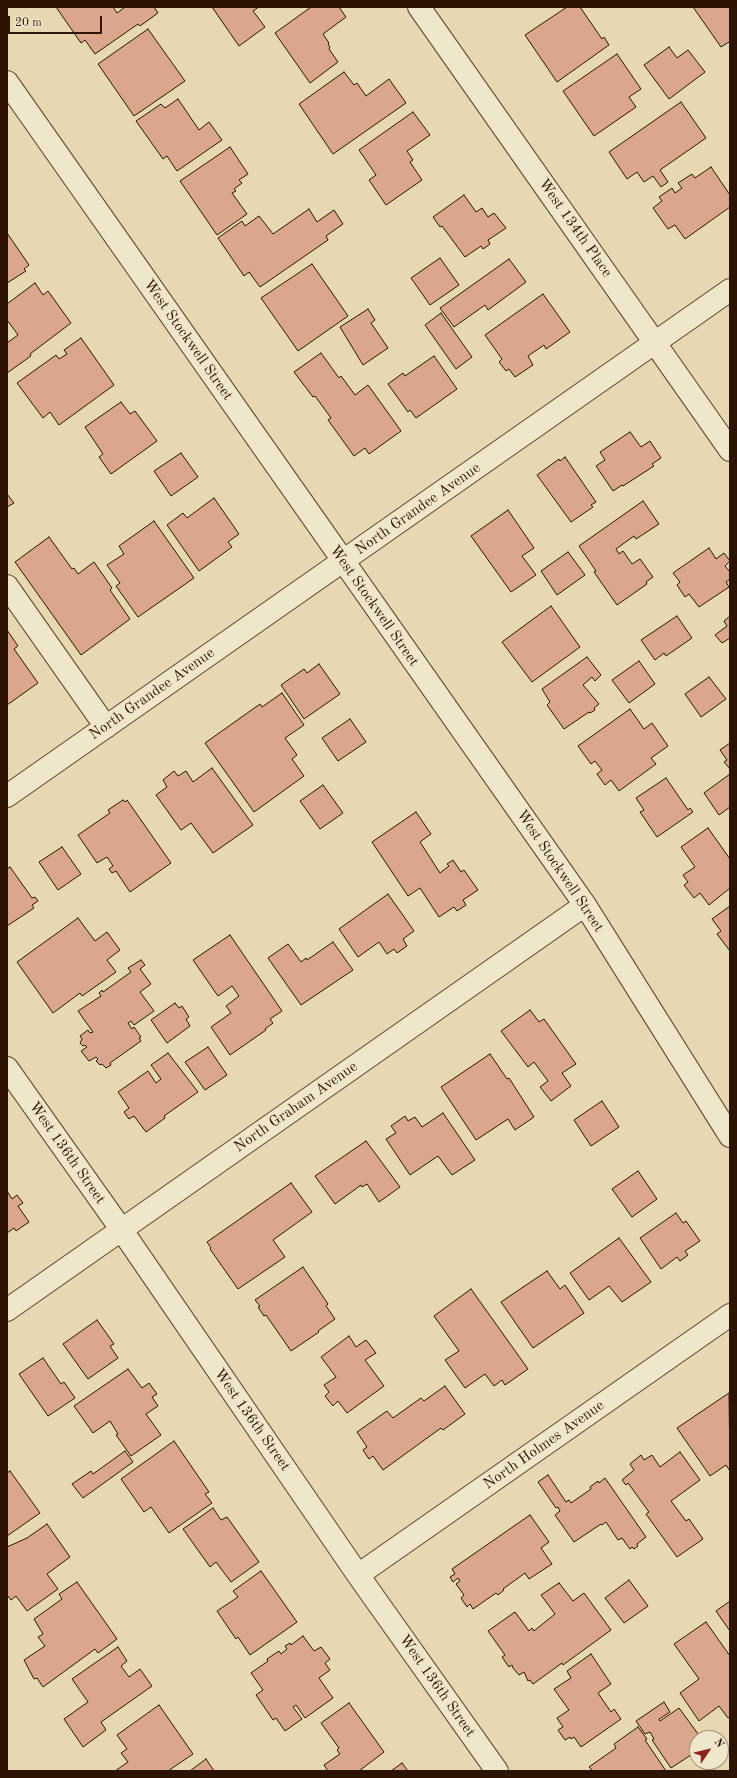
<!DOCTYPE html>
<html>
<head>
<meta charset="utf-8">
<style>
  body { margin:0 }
  #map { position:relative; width:737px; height:1778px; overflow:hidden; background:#e6d8af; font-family:"Old Standard TT",serif }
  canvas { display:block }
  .frame { position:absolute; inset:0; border:8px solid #2b1500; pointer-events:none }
  .north { position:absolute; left:689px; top:1730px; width:40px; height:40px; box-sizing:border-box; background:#efe6cb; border:1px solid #a1927a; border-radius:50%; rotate:55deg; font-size:11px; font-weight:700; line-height:16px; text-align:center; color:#2b1500 }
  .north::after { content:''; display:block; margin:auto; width:14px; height:18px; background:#8f2418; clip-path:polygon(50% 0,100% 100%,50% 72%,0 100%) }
  .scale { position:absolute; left:8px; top:16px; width:94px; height:18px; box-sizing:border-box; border:2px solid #2b1500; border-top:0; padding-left:5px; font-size:12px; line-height:14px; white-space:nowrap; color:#2b1500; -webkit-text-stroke:3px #efe6cb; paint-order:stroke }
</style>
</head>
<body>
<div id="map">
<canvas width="737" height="1778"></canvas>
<div class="frame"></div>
<div class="north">N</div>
<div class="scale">20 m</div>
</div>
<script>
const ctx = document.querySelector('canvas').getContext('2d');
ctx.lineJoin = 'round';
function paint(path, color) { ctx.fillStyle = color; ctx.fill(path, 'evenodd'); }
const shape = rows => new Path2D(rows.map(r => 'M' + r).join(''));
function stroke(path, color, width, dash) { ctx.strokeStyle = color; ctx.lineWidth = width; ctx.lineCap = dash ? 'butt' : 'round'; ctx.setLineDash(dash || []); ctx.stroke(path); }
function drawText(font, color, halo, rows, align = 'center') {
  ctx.font = font + ' "Old Standard TT",serif'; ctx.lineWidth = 3.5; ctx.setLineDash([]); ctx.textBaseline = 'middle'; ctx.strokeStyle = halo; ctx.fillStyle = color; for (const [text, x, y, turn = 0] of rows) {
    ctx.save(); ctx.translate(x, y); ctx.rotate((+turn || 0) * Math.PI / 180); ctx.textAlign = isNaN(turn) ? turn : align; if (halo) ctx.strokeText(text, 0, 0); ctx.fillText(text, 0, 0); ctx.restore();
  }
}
const building = shape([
  [56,7,113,7,117,13,125,7,154,7,158,13,140,26,138,24,95,54,85,40,81,43,56,7],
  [212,7,259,7,253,11,265,27,239,46,212,7],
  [311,7,339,7,346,17,323,34,329,43,328,44,330,47,329,49,338,62,310,83,275,33,311,7],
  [567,7,580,7,602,39,604,37,609,45,557,82,525,35,567,7],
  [693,7,730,7,730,44,729,42,721,47,693,7],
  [148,29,185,81,134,116,98,64,148,29],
  [669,47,677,58,688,50,705,72,669,99,644,65,669,47],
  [617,54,641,89,629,97,636,107,594,136,563,91,617,54],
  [344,72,354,85,357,83,366,96,389,79,406,103,333,154,299,104,344,72],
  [178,99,199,130,209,122,222,140,177,171,167,156,163,159,136,121,161,104,165,108,178,99],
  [681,102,706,138,660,170,668,182,661,187,653,176,644,182,637,172,627,179,609,152,681,102],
  [413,112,430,135,407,151,413,160,410,162,422,180,386,205,369,180,376,175,359,150,413,112],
  [230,147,248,174,239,180,242,183,234,189,236,191,232,193,247,214,217,235,180,181,230,147],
  [711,167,730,195,730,207,685,239,675,225,668,229,653,208,662,201,659,197,672,188,675,193,682,188,678,183,692,174,695,178,711,167],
  [464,195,476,212,482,208,488,217,494,213,506,228,488,240,490,244,483,249,481,246,465,257,442,226,440,227,433,217,464,195],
  [309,209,317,222,334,210,343,224,326,236,328,240,260,287,249,272,244,276,218,238,242,221,245,226,259,216,273,234,309,209],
  [7,233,29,265,24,269,26,271,7,283,7,233],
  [440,258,459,285,430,305,411,278,440,258],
  [509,259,526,282,488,310,485,305,454,327,440,308,509,259],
  [312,264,348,316,298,351,261,298,312,264],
  [35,283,43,295,48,291,71,323,30,354,31,356,7,373,7,343,18,335,7,320,7,304,35,283],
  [543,294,570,332,546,349,544,345,528,356,533,365,515,377,509,369,506,371,499,362,502,359,485,335,543,294],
  [368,309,375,320,371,323,388,348,363,365,340,327,368,309],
  [441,313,472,357,456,369,425,325,441,313],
  [81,338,114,385,59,425,50,412,43,418,17,383,56,355,59,359,67,354,64,350,81,338],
  [321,353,339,378,341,376,355,395,368,385,401,431,369,454,365,448,354,456,328,420,331,418,315,396,313,397,294,372,321,353],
  [434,356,457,389,416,418,410,410,408,412,388,384,403,373,405,376,434,356],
  [121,402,130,414,135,411,157,441,111,474,99,457,103,454,85,427,121,402],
  [630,432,641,447,650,441,661,458,652,464,654,466,623,486,622,485,613,491,596,466,605,460,600,452,630,432],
  [181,453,198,477,171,496,154,471,181,453],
  [565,457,596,502,591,505,593,507,571,522,537,475,559,459,560,461,565,457],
  [7,494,14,503,7,507,7,494],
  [214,498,239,534,228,542,232,547,199,571,167,525,183,513,187,518,214,498],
  [643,501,659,524,636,539,634,536,616,549,619,554,623,551,632,564,640,559,653,577,646,582,647,584,617,605,594,572,596,571,579,546,643,501],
  [508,510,534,548,522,556,536,575,511,592,471,536,508,510],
  [154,521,194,578,138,617,116,586,120,583,107,565,124,554,119,546,154,521],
  [49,537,72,569,74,568,78,574,94,562,112,588,110,590,130,619,81,655,15,562,49,537],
  [709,548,716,559,724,553,730,561,725,566,730,572,730,579,726,582,729,587,699,607,689,594,685,597,677,585,680,582,673,573,709,548],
  [568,552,585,575,557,595,541,571,568,552],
  [551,606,580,647,532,682,502,642,551,606],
  [677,616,692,638,666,656,664,653,655,660,641,640,677,616],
  [730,616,730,638,722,643,715,635,727,626,724,621,730,616],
  [7,630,18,646,14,649,38,683,7,705,7,630],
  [587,657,601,675,595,681,592,677,583,685,599,704,594,708,595,710,590,713,589,712,564,729,547,705,550,702,542,689,587,657],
  [639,661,655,684,629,703,612,680,639,661],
  [319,664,340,694,304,719,281,685,304,669,307,673,319,664],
  [709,677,726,699,701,717,685,694,709,677],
  [282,693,304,725,285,738,297,755,292,759,304,776,254,812,205,743,260,704,262,707,282,693],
  [630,709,644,729,652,723,668,746,651,758,656,764,619,791,611,780,605,785,597,774,602,770,595,761,591,764,578,746,630,709],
  [350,719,366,742,338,761,322,738,350,719],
  [730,743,730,769,724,762,727,760,720,750,730,743],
  [212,768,253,825,213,853,191,823,181,830,156,795,167,787,163,780,174,771,178,776,186,771,193,782,212,768],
  [730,774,730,807,719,815,704,793,730,774],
  [666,778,688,810,690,808,693,812,657,837,640,812,644,810,636,798,666,778],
  [323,785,343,813,320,829,300,801,323,785],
  [123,800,125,802,127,800,171,863,130,892,116,871,112,873,109,869,113,866,107,857,97,863,78,835,110,813,108,810,123,800],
  [416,812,431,834,420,842,440,873,449,866,447,864,453,860,461,872,464,870,478,890,463,900,466,905,457,911,454,907,439,917,420,888,408,896,372,842,416,812],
  [708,828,730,859,730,888,709,905,700,893,694,898,684,885,688,882,683,875,695,867,681,847,708,828],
  [62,847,81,874,58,890,39,862,62,847],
  [10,867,32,898,35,897,38,901,32,905,34,908,7,926,7,869,10,867],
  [388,894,414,931,403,939,407,946,397,953,394,949,387,954,379,942,358,957,339,929,388,894],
  [730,906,730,951,717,934,721,931,712,919,730,906],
  [78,918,95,941,107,932,120,950,107,960,116,972,82,996,80,993,53,1013,17,962,78,918],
  [230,935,282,1011,270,1019,273,1023,265,1029,266,1030,230,1055,211,1027,231,1013,226,1006,239,996,232,986,218,996,193,960,230,935],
  [333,942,353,970,301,1005,268,958,288,944,301,962,306,958,307,960,333,942],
  [141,960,145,965,140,969,151,984,140,992,154,1011,134,1025,131,1021,128,1023,132,1029,134,1027,141,1037,139,1038,141,1041,110,1063,111,1065,106,1068,102,1064,100,1065,96,1061,98,1059,96,1057,89,1061,81,1051,87,1047,85,1045,83,1046,80,1043,82,1039,80,1036,88,1030,90,1033,93,1032,78,1011,101,996,99,993,102,990,103,992,131,972,128,968,141,960],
  [175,1003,179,1008,182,1006,189,1017,186,1019,190,1026,167,1043,151,1020,175,1003],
  [530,1010,539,1022,544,1019,576,1064,562,1073,571,1086,551,1101,540,1087,548,1081,534,1062,528,1067,501,1031,530,1010],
  [208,1047,227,1075,205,1090,185,1062,208,1047],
  [168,1053,198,1092,164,1116,165,1118,146,1132,134,1116,129,1119,124,1112,129,1108,118,1092,148,1071,156,1083,161,1079,151,1065,168,1053],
  [490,1054,507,1079,509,1078,534,1117,515,1130,508,1119,476,1140,441,1087,490,1054],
  [602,1101,619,1127,591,1146,574,1120,602,1101],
  [443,1113,475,1160,452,1175,438,1156,410,1175,386,1139,396,1133,391,1126,405,1116,408,1121,415,1117,422,1127,443,1113],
  [366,1141,400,1187,379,1202,367,1184,362,1187,361,1185,335,1204,315,1176,366,1141],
  [638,1171,657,1199,632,1217,612,1189,638,1171],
  [291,1183,312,1212,273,1240,285,1257,238,1289,210,1249,211,1248,207,1242,291,1183],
  [7,1191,12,1199,17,1195,23,1203,18,1206,29,1222,16,1231,14,1228,7,1233,7,1191],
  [676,1213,683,1223,686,1221,700,1241,685,1251,688,1255,680,1261,677,1257,661,1269,640,1238,676,1213],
  [619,1238,651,1282,622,1302,609,1286,589,1300,570,1273,619,1238],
  [303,1267,328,1304,326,1306,335,1319,318,1331,319,1332,291,1351,266,1315,264,1316,258,1307,260,1306,255,1300,303,1267],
  [547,1271,560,1289,565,1285,584,1313,533,1348,501,1302,547,1271],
  [471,1289,528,1369,505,1385,502,1380,494,1386,485,1374,465,1388,445,1360,459,1351,434,1316,471,1289],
  [97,1320,114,1344,110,1346,118,1358,88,1379,63,1344,97,1320],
  [349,1336,356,1347,366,1340,376,1353,365,1360,384,1386,347,1413,338,1401,333,1406,325,1396,329,1392,324,1385,336,1377,321,1357,349,1336],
  [43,1358,61,1384,64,1382,75,1398,48,1416,19,1374,43,1358],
  [128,1369,142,1388,149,1383,157,1394,152,1397,158,1406,146,1414,161,1435,131,1456,116,1435,118,1434,110,1421,93,1433,74,1406,128,1369],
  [445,1386,465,1414,443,1430,441,1428,383,1470,373,1456,369,1459,363,1450,367,1447,357,1432,387,1411,393,1418,421,1398,424,1401,445,1386],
  [729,1393,730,1471,726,1465,710,1476,677,1428,729,1393],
  [174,1441,209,1492,205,1494,212,1503,169,1533,151,1507,144,1512,121,1479,174,1441],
  [125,1451,133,1462,83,1498,72,1484,91,1471,93,1474,125,1451],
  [680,1452,700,1480,671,1501,686,1521,689,1519,703,1539,677,1557,646,1514,649,1512,628,1483,626,1485,622,1480,634,1470,630,1464,641,1455,644,1460,652,1455,660,1467,680,1452],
  [10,1471,40,1513,7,1536,7,1473,10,1471],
  [548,1475,566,1502,569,1500,571,1503,591,1489,590,1487,598,1481,599,1483,605,1478,646,1537,637,1544,638,1546,634,1549,632,1547,630,1549,622,1538,618,1540,606,1522,602,1525,601,1524,574,1542,555,1515,560,1511,558,1507,556,1508,538,1482,548,1475],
  [213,1508,221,1520,227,1517,259,1562,231,1582,216,1562,210,1567,183,1529,213,1508],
  [530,1515,549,1542,541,1548,552,1564,529,1579,525,1573,503,1589,504,1590,498,1595,496,1593,473,1609,470,1604,467,1607,461,1598,464,1595,456,1584,460,1581,458,1578,453,1582,450,1577,455,1574,452,1569,530,1515],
  [47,1524,70,1557,47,1574,58,1589,27,1611,16,1596,11,1600,7,1595,7,1547,27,1538,47,1524],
  [261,1571,297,1622,250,1655,238,1637,236,1639,217,1611,238,1597,233,1591,261,1571],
  [629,1580,648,1606,624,1623,605,1598,629,1580],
  [77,1582,117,1639,98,1653,95,1649,43,1687,37,1678,34,1679,24,1660,45,1646,38,1637,43,1634,34,1619,62,1599,59,1594,77,1582],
  [559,1583,573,1601,584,1593,611,1630,563,1665,562,1663,533,1684,530,1680,528,1681,524,1672,519,1675,513,1668,512,1665,509,1667,502,1657,505,1655,488,1631,515,1612,529,1631,532,1628,534,1631,555,1614,541,1595,559,1583],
  [730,1601,730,1631,716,1611,730,1601],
  [706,1622,730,1656,730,1717,728,1718,719,1706,699,1721,680,1693,699,1679,674,1644,706,1622],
  [303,1636,314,1651,321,1647,330,1659,325,1663,330,1670,319,1678,333,1698,305,1718,296,1705,293,1707,302,1719,285,1731,276,1718,273,1720,256,1695,263,1690,251,1673,268,1661,267,1659,279,1651,281,1654,287,1649,285,1646,290,1643,291,1645,303,1636],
  [118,1647,127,1661,121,1666,129,1677,140,1669,152,1686,101,1722,106,1730,83,1747,64,1719,88,1702,72,1679,118,1647],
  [591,1654,611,1684,598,1693,611,1712,614,1709,621,1719,581,1747,574,1737,571,1739,570,1737,565,1740,558,1730,563,1727,557,1718,569,1710,554,1689,571,1678,567,1671,591,1654],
  [664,1702,670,1712,659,1719,660,1721,679,1708,701,1738,697,1738,697,1751,671,1768,652,1740,654,1739,650,1732,645,1734,636,1721,664,1702],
  [349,1703,384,1752,359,1771,328,1771,324,1765,340,1754,337,1750,339,1748,321,1723,349,1703],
  [159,1705,193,1754,168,1771,115,1771,128,1762,121,1753,127,1749,117,1735,159,1705],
  [638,1727,647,1739,645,1740,666,1771,593,1771,589,1767,616,1748,614,1744,638,1727],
  [206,1759,214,1771,190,1771,206,1759],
  [402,1763,408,1771,391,1771,402,1763]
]);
paint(building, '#dba78b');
stroke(building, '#2b1500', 1);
const minor = shape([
  [419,7,730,450],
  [7,82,585,905,730,1136],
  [7,586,106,727],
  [7,796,730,290],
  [7,1068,121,1229,358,1575,497,1771],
  [7,1310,585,905],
  [358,1575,730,1315]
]);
stroke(minor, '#5a462c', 24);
stroke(minor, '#efe6cb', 22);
drawText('15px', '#2b1500', '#efe6cb', [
  ["West 134th Place",575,228,55],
  ["West Stockwell Street",188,340,55],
  ["North Grandee Avenue",418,509,-35],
  ["West Stockwell Street",374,606,55],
  ["North Grandee Avenue",152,694,-35],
  ["West Stockwell Street",560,871,56],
  ["North Graham Avenue",296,1107,-35],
  ["West 136th Street",67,1153,55],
  ["West 136th Street",252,1420,55],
  ["North Holmes Avenue",544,1445,-35],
  ["West 136th Street",437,1686,55]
]);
</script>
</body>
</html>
